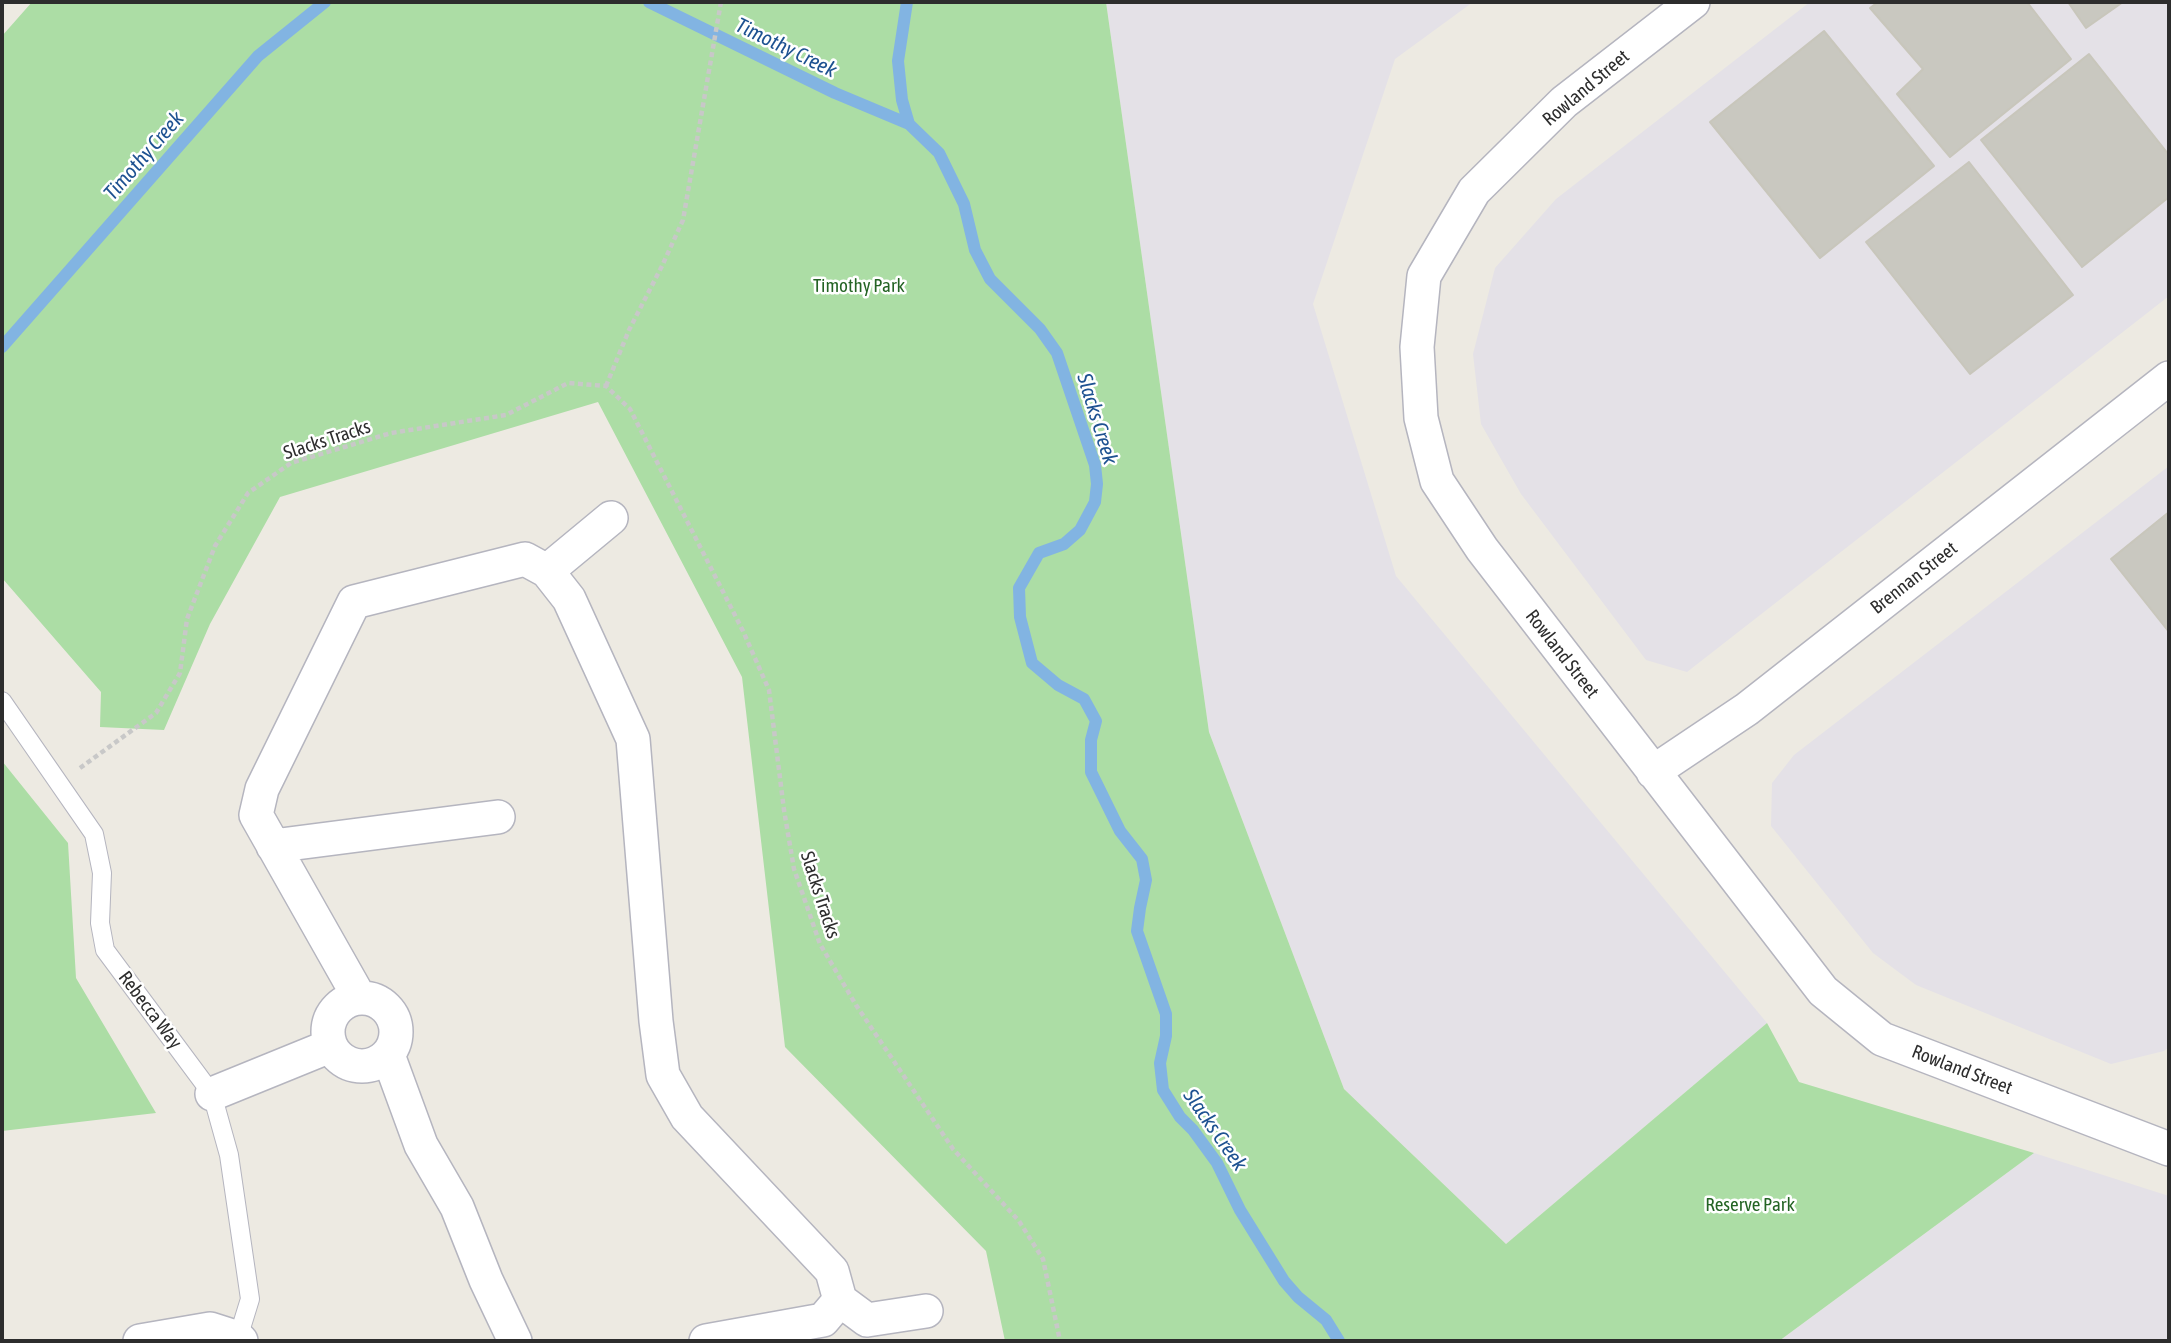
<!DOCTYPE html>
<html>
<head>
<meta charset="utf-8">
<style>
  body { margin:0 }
  #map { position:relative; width:2171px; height:1343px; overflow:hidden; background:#edeae2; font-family:"Asap Condensed",sans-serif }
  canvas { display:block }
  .frame { position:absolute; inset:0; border:4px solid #2d2d2d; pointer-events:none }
</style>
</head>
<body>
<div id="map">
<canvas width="2171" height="1343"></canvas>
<div class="frame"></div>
</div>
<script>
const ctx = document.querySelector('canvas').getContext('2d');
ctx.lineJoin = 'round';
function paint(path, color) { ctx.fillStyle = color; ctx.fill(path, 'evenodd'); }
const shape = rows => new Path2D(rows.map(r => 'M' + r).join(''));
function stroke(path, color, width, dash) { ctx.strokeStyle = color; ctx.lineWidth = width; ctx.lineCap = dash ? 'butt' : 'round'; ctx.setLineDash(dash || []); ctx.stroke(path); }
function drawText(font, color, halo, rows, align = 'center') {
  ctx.font = font + ' "Asap Condensed",sans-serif'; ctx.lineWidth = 5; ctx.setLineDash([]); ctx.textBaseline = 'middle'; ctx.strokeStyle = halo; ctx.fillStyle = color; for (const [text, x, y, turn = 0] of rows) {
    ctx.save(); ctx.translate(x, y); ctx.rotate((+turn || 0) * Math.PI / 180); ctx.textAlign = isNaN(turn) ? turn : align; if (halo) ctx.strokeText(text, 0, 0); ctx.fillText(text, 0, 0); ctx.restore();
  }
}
paint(shape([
  [1106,2,1473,2,1395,59,1313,304,1396,576,1767,1023,1506,1244,1344,1089,1209,732],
  [1810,2,2169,2,2169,296,1687,672,1646,660,1521,494,1481,424,1473,354,1495,268,1556,199],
  [2169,466,2169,1047,2164,1051,2111,1064,1916,985,1873,953,1771,826,1772,783,1794,755],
  [2034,1153,2169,1196,2169,1341,1779,1341]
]), '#e4e1e7');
paint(shape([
  [32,2,1106,2,1209,732,1344,1089,1506,1244,1767,1023,1799,1082,2034,1153,1779,1341,1005,1341,986,1251,785,1047,742,677,598,402,280,497,210,624,164,730,100,727,101,692,2,578,2,36],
  [2,761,68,843,76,978,156,1113,2,1131]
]), '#acdda5');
stroke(shape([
  [649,2,835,93,909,124],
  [907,2,898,61,902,100,909,124,939,153,964,204,975,250,990,279,1040,329,1057,353,1095,465,1097,484,1095,502,1080,530,1064,544,1039,553,1019,588,1020,617,1032,663,1058,685,1084,699,1096,721,1091,740,1091,772,1120,831,1142,859,1146,880,1140,908,1137,931,1166,1014,1166,1036,1160,1063,1163,1090,1180,1117,1193,1130,1217,1163,1240,1210,1284,1281,1298,1297,1326,1320,1339,1341],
  [2,347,258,56,325,2]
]), '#82b4e2', 12);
const building = shape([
  [1878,2,2027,2,2071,59,1950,157,1897,94,1923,69,1870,8,1878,2],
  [2068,2,2123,2,2086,28,2068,2],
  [1824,31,1934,166,1820,258,1710,122,1824,31],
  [2089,54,2169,155,2169,197,2082,267,1981,140,2089,54],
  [1969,162,2073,295,1970,374,1866,242,1969,162],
  [2169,512,2169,632,2111,559,2169,512]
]);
paint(building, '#c9c8c0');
stroke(building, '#c8c6bb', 2);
const service = shape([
  [2,701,94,834,102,873,100,923,105,950,212,1094,229,1155,250,1299,238,1338]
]);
const minor = shape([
  [1693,2,1564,102,1474,191,1424,276,1417,347,1421,418,1437,481,1482,549,1823,991,1882,1039,2169,1149],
  [547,571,611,518],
  [1653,772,1747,709,2169,378],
  [273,846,498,817],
  [359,997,256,815,262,789,354,602,525,559,547,571,569,599,633,739,656,1021,663,1075,687,1117,832,1271,840,1300,823,1320,706,1341],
  '328 1032a34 34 0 1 1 68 0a34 34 0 1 1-68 0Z',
  [388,1055,421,1145,457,1207,486,1280,515,1341],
  [212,1094,330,1046],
  [840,1300,867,1320,926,1311],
  [140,1341,210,1329,238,1338,241,1341]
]);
stroke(service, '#b5b5bf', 20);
stroke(minor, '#b5b5bf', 36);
stroke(shape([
  [606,386,629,330,662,266,683,220,721,2],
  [80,768,156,713,180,673,187,619,215,546,248,493,291,463,391,433,506,415,568,383,606,386,630,409,743,631,769,690,784,810,794,869,820,944,856,1005,953,1149,1019,1221,1043,1259,1060,1341]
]), '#c8c8c8', 4.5, [5, 3.5]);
stroke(service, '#fff', 18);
stroke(minor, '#fff', 33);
drawText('19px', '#2d2d2d', '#fff', [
  ["Rowland Street",1586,88,-40],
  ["Slacks Tracks",327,440,-18],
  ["Brennan Street",1914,578,-38],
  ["Rowland Street",1562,654,52],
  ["Slacks Tracks",820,895,72],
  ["Rebecca Way",150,1010,53],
  ["Rowland Street",1962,1070,21]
]);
drawText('19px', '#246424', '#fff', [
  ["Timothy Park",859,286],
  ["Reserve Park",1750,1205]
]);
drawText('italic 21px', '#1e5291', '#fff', [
  ["Timothy Creek",786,48,26],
  ["Timothy Creek",144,156,-49],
  ["Slacks Creek",1097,419,73],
  ["Slacks Creek",1215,1130,55]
]);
</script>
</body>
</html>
